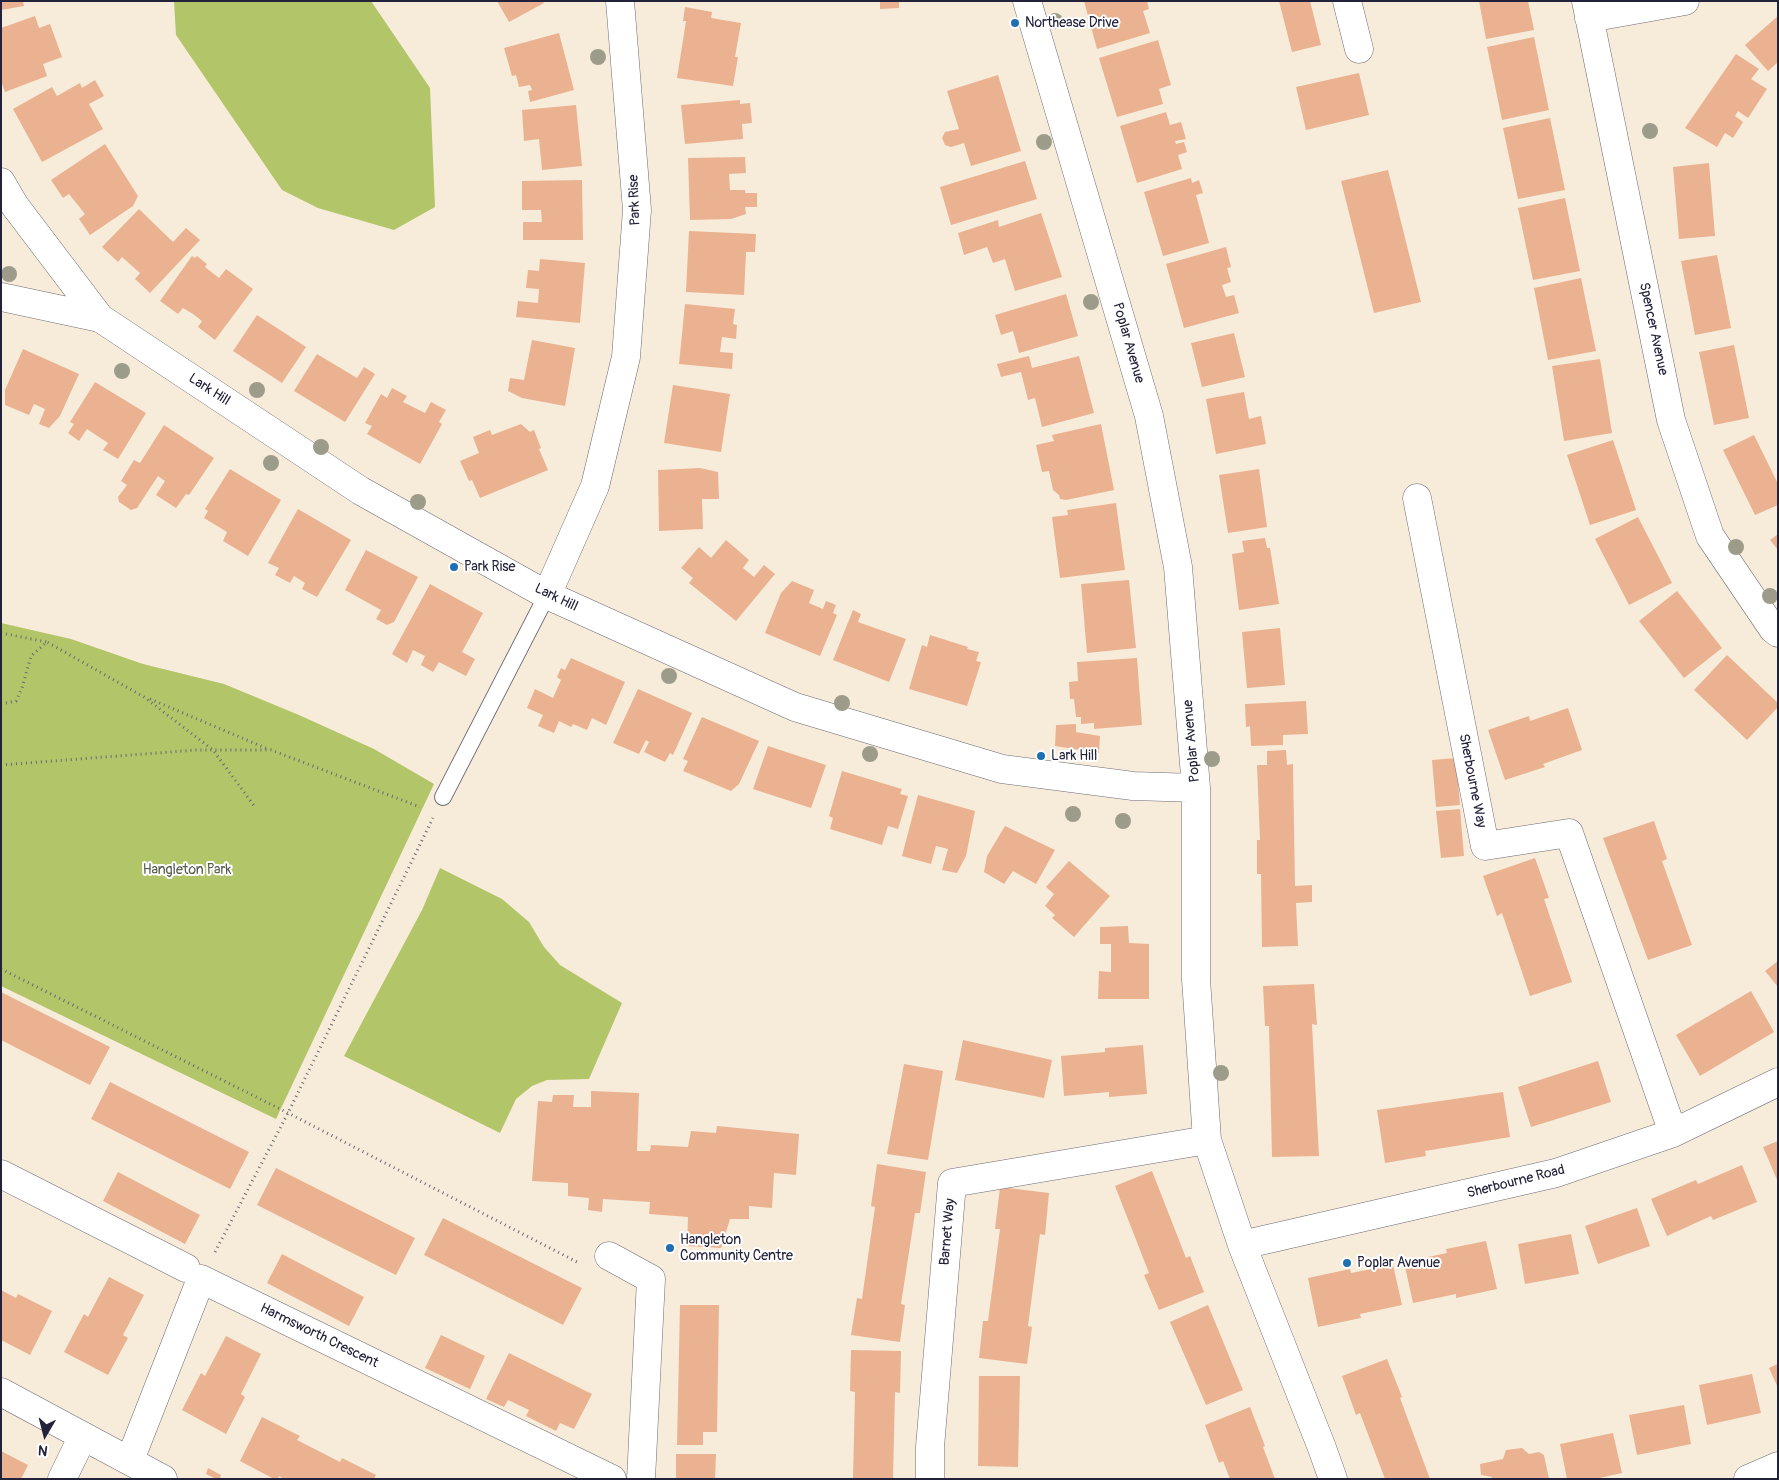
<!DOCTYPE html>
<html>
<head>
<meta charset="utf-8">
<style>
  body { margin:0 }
  #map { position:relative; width:1779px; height:1480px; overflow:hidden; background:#f7ecda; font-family:Pangolin,sans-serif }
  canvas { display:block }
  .frame { position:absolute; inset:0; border:2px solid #22223b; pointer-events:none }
  .north { position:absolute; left:20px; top:1410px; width:50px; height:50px; -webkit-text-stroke:4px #fff; paint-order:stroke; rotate:188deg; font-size:14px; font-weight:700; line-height:20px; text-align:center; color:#22223b }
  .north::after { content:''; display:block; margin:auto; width:18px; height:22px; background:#22223b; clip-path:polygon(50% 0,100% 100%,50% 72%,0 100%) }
</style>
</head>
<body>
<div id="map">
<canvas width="1779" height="1480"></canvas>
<div class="frame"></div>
<div class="north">N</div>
</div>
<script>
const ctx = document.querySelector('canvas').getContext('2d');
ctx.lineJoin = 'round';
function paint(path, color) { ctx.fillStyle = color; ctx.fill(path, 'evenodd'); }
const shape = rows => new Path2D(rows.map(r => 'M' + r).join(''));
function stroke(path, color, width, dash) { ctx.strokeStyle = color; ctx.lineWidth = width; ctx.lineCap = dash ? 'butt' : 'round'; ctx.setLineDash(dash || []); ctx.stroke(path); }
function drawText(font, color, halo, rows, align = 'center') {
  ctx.font = font + ' Pangolin,sans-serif'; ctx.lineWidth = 4; ctx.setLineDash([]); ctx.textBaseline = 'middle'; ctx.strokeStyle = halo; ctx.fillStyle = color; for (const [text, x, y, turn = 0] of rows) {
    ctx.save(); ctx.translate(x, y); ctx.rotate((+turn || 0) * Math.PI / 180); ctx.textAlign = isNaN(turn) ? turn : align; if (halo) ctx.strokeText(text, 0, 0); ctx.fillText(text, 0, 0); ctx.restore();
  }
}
paint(shape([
  [174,1,371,1,430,88,435,207,394,230,318,208,282,190,176,35],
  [1,623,71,639,143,664,224,684,299,715,374,749,434,784,276,1119,1,986],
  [440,868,502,899,529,922,544,947,560,965,622,1003,589,1079,547,1080,532,1086,516,1099,500,1133,344,1056,422,910]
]), '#b2c568');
paint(shape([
  [1,1,23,1,24,6,1,10],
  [497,1,543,1,544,3,509,22],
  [880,1,899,1,899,8,880,9],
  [1084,1,1147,1,1149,9,1143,11,1150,33,1097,49],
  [1279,1,1310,1,1321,45,1292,52],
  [1479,1,1528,1,1534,30,1486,39],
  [685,7,712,12,711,18,741,23,735,57,738,57,733,86,677,78,686,21,683,21],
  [35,16,39,28,50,24,62,57,43,64,47,76,5,92,1,81,1,28],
  [1778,16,1778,62,1768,71,1745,45],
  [559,33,574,90,530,102,528,91,532,90,530,85,519,87,516,75,512,76,504,48],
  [1534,37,1549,110,1502,120,1487,47],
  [1158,40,1171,85,1159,89,1163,104,1117,117,1099,58],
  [1736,54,1759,69,1751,79,1767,89,1748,118,1738,111,1735,116,1743,122,1733,138,1725,133,1717,147,1685,128],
  [1359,73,1369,115,1306,130,1296,87],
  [998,75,1021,151,971,166,964,143,951,147,945,145,942,138,945,132,959,129,947,91],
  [95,80,104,96,89,104,103,129,42,162,13,109,52,87,57,96,80,83,82,88],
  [740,100,740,104,750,103,752,123,742,124,743,139,685,144,681,105],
  [576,105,582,166,542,170,539,139,524,141,522,110],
  [1166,112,1170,125,1181,122,1186,139,1175,141,1176,144,1184,142,1187,152,1178,155,1182,169,1137,183,1120,126],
  [1550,118,1565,190,1518,199,1503,128],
  [105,144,138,196,133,206,90,235,79,219,85,214,69,194,63,198,51,180],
  [745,157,746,173,729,174,730,190,745,190,745,193,757,193,757,207,745,207,746,214,731,219,690,220,688,158],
  [1025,161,1037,199,951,225,940,187],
  [1709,163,1715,236,1679,239,1673,167],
  [1388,170,1421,302,1374,313,1341,181],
  [1191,178,1192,183,1199,180,1203,193,1196,195,1209,243,1163,256,1144,192],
  [582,180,583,240,523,240,523,222,542,222,541,210,522,210,522,181],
  [1565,198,1580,271,1533,280,1518,208],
  [139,209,173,242,186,228,200,240,150,293,135,279,140,273,132,266,122,257,118,262,102,247],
  [1041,213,1062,277,1015,291,1005,259,993,263,987,247,964,255,958,233,998,220,999,227],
  [689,231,756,234,755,252,746,252,744,295,686,292],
  [1226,247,1231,267,1227,268,1231,282,1222,285,1226,297,1234,295,1239,313,1184,328,1166,264],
  [1717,255,1731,328,1695,335,1681,261],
  [192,256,195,258,197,256,207,264,205,267,219,278,226,269,253,289,215,340,198,327,202,321,193,314,183,308,178,314,160,301],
  [540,259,585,263,580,323,516,317,518,301,538,303,539,289,526,288,528,270,539,271],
  [1581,278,1596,351,1548,360,1534,288],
  [1066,294,1078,336,1019,353,1013,331,1001,335,995,315],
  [685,304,735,309,733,324,737,325,736,339,722,337,720,352,733,353,732,369,679,364],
  [257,315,306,347,282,383,233,351],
  [1234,333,1245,377,1202,387,1191,343],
  [532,340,575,348,565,406,522,398,508,391,510,378,524,380],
  [1734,345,1749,418,1714,425,1699,352],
  [23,349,79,374,60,416,49,428,39,424,45,409,34,404,29,415,5,405,5,390],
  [317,354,357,378,364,367,375,374,345,422,294,391],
  [1029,356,1032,368,1079,356,1094,413,1042,427,1035,398,1028,400,1021,372,1001,377,997,364],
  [1600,359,1612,433,1564,441,1552,366],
  [95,382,146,413,118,459,103,450,108,443,87,429,79,441,68,433,74,424,70,422],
  [673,385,730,394,721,452,664,443],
  [392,388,407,396,403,402,425,413,431,402,446,410,439,422,442,424,420,464,367,434,372,426,365,423,381,394,387,398],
  [1244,392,1249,419,1261,416,1266,444,1216,454,1206,399],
  [521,424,530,432,534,430,541,448,539,449,548,470,480,498,472,480,469,481,460,461,479,453,473,437,490,430,492,435],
  [1101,424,1114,490,1066,500,1060,499,1059,495,1053,490,1049,471,1042,472,1036,445,1054,441,1052,435],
  [164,425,214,458,189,495,186,494,176,508,156,495,165,481,158,476,137,508,131,510,119,502,118,497,127,485,121,481,134,460,140,463],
  [1754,435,1778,484,1778,505,1755,515,1723,450],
  [1613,440,1636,510,1590,525,1567,455],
  [700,468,718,472,719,499,702,499,703,529,659,531,658,470],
  [230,469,281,500,248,556,223,541,227,532,204,518,208,511,205,509],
  [1259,469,1267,527,1228,533,1219,475],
  [1116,503,1125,570,1060,578,1052,517,1068,515,1067,510],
  [298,509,351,540,317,597,302,589,305,583,294,576,290,583,275,575,279,568,268,563],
  [1638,517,1672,583,1629,605,1595,539],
  [1778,534,1778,550,1770,540],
  [1265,538,1267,548,1270,548,1279,604,1239,610,1232,554,1244,552,1242,541],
  [726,540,749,560,743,568,754,577,764,565,775,574,736,621,689,583,693,578,681,568,699,547,711,558],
  [366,550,418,577,394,622,387,625,376,619,381,610,345,590],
  [1129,580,1136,648,1087,653,1081,584],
  [792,581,814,590,809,603,823,609,826,601,836,605,833,613,837,615,820,656,765,633,781,593],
  [430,584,483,613,462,652,475,659,466,676,439,662,433,672,421,665,425,656,413,650,407,663,392,654],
  [1677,591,1722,648,1684,678,1639,621],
  [853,610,861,614,858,622,906,639,889,682,833,660],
  [1280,628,1285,685,1247,688,1242,632],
  [930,635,968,647,967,649,979,652,976,661,981,662,967,706,909,689,922,645,927,647],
  [1727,655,1778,703,1778,707,1747,740,1694,690],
  [571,658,625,682,606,725,592,718,587,730,573,724,571,727,559,721,554,733,538,726,543,715,527,708,535,689,553,698,561,680,557,677,561,668,565,670],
  [1137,658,1142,725,1094,729,1094,723,1081,724,1081,717,1076,717,1074,699,1070,699,1069,682,1078,681,1077,662],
  [638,689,692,713,673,755,670,753,665,762,644,752,649,742,646,740,639,754,613,743],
  [1306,701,1308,734,1283,735,1283,745,1251,746,1250,726,1246,727,1245,704],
  [1568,708,1582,750,1543,764,1545,767,1505,780,1488,730,1529,716,1530,721],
  [702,717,759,741,739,784,731,791,683,771,688,761,683,759],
  [1076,724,1076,732,1100,736,1099,753,1055,746,1056,725],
  [768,746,826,765,811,808,753,789],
  [1286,750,1287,765,1293,764,1295,886,1312,885,1312,902,1296,903,1298,946,1262,947,1261,874,1257,874,1257,840,1260,840,1257,765,1267,765,1267,751],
  [1456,758,1460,805,1436,807,1432,760],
  [842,771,902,789,900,794,908,796,898,829,888,826,882,845,830,829,833,818,829,816],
  [918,795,975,811,966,856,957,873,942,870,948,849,936,846,931,864,902,856],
  [1460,809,1464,856,1441,858,1436,811],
  [1654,821,1667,859,1662,861,1692,945,1648,960,1603,838],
  [1005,826,1055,850,1036,884,1013,871,1004,884,984,872,987,856],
  [1535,858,1549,898,1544,899,1572,982,1530,996,1502,913,1497,916,1483,876],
  [1069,861,1110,896,1074,937,1052,918,1055,915,1045,906,1054,894,1046,887],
  [1128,926,1129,943,1149,944,1149,999,1098,999,1099,971,1111,972,1111,944,1100,944,1100,927],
  [1778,961,1778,987,1765,971],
  [1314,984,1317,1025,1312,1024,1319,1156,1272,1157,1269,1026,1265,1026,1263,986],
  [1751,991,1774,1032,1700,1076,1676,1035],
  [1,992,110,1047,90,1085,1,1040],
  [963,1040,1052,1060,1044,1098,955,1080],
  [1143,1045,1147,1094,1109,1097,1109,1092,1064,1096,1061,1056,1105,1052,1105,1048],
  [1598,1061,1611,1102,1531,1127,1518,1087],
  [904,1064,943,1071,928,1160,887,1154],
  [110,1082,249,1152,230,1189,91,1119],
  [591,1091,639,1093,637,1151,650,1151,651,1145,688,1147,691,1131,716,1133,717,1126,799,1134,796,1175,774,1173,772,1208,749,1206,749,1219,730,1219,721,1248,687,1246,688,1217,649,1214,650,1202,603,1199,602,1212,588,1210,589,1198,568,1196,568,1183,532,1181,538,1101,552,1102,553,1095,574,1095,573,1107,591,1107],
  [1503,1092,1510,1137,1425,1151,1426,1156,1385,1163,1377,1110],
  [1778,1141,1778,1182,1763,1147],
  [877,1164,926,1172,920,1213,915,1213,901,1304,905,1305,900,1342,851,1335,857,1298,862,1299,875,1207,871,1206],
  [1742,1165,1757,1202,1713,1220,1711,1216,1667,1236,1651,1199,1696,1180,1698,1184],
  [276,1168,415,1238,396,1275,257,1205],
  [1152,1171,1186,1258,1190,1256,1204,1292,1159,1310,1144,1275,1149,1273,1115,1186],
  [118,1172,200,1215,185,1244,103,1201],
  [1000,1187,1049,1193,1045,1235,1040,1234,1028,1326,1032,1327,1027,1364,979,1358,983,1321,988,1321,1000,1229,995,1229],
  [1637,1208,1650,1246,1598,1264,1585,1226],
  [443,1218,582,1288,563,1325,424,1255],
  [1571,1234,1579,1274,1525,1284,1518,1244],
  [1486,1241,1497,1289,1456,1298,1456,1294,1413,1303,1404,1262,1447,1253,1446,1249],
  [282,1254,364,1297,349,1326,267,1283],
  [1393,1265,1402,1305,1360,1314,1361,1318,1318,1327,1308,1278,1350,1269,1351,1273],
  [109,1277,144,1295,123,1335,128,1338,108,1375,64,1352,84,1314,88,1317],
  [1,1290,16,1298,18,1294,52,1311,30,1355,1,1340],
  [680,1305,719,1305,717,1432,703,1432,703,1445,677,1445],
  [1208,1305,1243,1390,1206,1405,1170,1322],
  [441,1335,485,1356,470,1389,425,1368],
  [226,1336,261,1354,241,1394,245,1397,226,1434,182,1410,201,1373,205,1376],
  [851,1350,901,1351,900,1393,895,1392,893,1479,853,1479,855,1392,850,1391],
  [509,1353,592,1394,574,1429,560,1423,556,1431,526,1416,529,1410,508,1400,504,1407,486,1399],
  [1387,1359,1402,1397,1400,1398,1430,1479,1385,1479,1360,1413,1356,1415,1342,1376],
  [1778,1364,1778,1388,1769,1368],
  [1752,1374,1761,1413,1707,1425,1699,1385],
  [979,1376,1020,1376,1018,1467,978,1466],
  [1684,1405,1691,1444,1637,1455,1629,1415],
  [1250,1407,1265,1446,1263,1447,1275,1479,1230,1479,1223,1461,1219,1463,1205,1425],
  [262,1417,300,1436,297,1440,340,1462,342,1458,376,1475,374,1479,284,1479,279,1476,278,1479,274,1479,240,1461],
  [1613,1433,1622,1473,1595,1479,1567,1479,1560,1444],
  [1522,1448,1529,1454,1539,1452,1544,1455,1549,1479,1492,1479,1492,1477,1481,1475,1480,1464,1503,1459,1506,1450],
  [1,1451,28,1465,21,1479,1,1479],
  [676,1454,716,1454,715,1479,676,1479],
  [208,1468,221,1475,220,1479,216,1479,206,1474]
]), '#eab291');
const lane = shape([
  [443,797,547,595]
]);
const street = shape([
  [1027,1,1149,416,1178,567,1196,788,1196,979,1207,1140,1242,1245,1322,1448,1333,1479],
  [1347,1,1359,49],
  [1586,1,1671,420,1710,536,1773,629,1778,633],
  [1589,18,1685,1],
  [1,182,15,206,100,318,361,491,547,595,795,707,1002,769,1133,786,1196,788],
  [1,297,100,318],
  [1417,498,1485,846,1569,833,1673,1133],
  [547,595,595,486,626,357,637,210,620,1],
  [1,1174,186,1268],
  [1242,1245,1556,1173,1673,1133,1778,1082],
  [609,1256,651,1279,641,1479],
  [1,1392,163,1479],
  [130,1460,201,1279,612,1479],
  [62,1479,83,1436],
  [930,1479,930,1447,952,1183,1207,1140],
  [1748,1479,1778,1466]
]);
stroke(lane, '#6d6973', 18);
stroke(street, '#6d6973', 29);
stroke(shape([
  [1,633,47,642],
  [150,699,268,749],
  [1,704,16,701,22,688,31,656,47,642,144,697,213,750,255,807],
  [1,765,196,750,271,750,420,807],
  [1,969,288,1113,579,1263],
  [215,1252,288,1113,433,818]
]), '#6d6973', 3, [1, 4]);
stroke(lane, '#fff', 16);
stroke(street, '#fff', 28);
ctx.fillStyle = '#9d9c8b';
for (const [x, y] of [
  [1055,21],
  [598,57],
  [1650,131],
  [1044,142],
  [9,274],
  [1091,302],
  [122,371],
  [257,390],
  [321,447],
  [271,463],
  [418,502],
  [1736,547],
  [1770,596],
  [669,676],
  [842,703],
  [870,754],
  [1212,759],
  [1073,814],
  [1123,821],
  [1221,1073]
]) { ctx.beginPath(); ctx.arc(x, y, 8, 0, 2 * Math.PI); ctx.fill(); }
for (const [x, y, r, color] of [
  [1015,23,5,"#1f6fb2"],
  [454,567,5,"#1f6fb2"],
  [1041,756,5,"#1f6fb2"],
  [670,1248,5,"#1f6fb2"],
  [1347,1263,5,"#1f6fb2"]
]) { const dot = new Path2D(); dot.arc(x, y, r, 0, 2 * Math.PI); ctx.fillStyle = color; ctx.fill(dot); stroke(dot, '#fff', 2); }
drawText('14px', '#22223b', '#fff', [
  ["Northease Drive",1025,23],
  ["Park Rise",464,567],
  ["Lark Hill",1051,756],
  ["Hangleton",680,1240],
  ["Community Centre",680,1256],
  ["Poplar Avenue",1357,1263]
], 'left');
drawText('14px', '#22223b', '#fff', [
  ["Park Rise",635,200,-92],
  ["Spencer Avenue",1653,329,78],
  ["Poplar Avenue",1128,343,74],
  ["Lark Hill",209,390,33],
  ["Lark Hill",556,598,26],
  ["Poplar Avenue",1192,741,-95],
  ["Sherbourne Way",1472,781,79],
  ["Sherbourne Road",1516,1182,-14],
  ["Barnet Way",948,1232,-85],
  ["Harmsworth Crescent",319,1336,26]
]);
drawText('14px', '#545b4b', '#fff', [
  ["Hangleton Park",187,870]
]);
</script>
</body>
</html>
